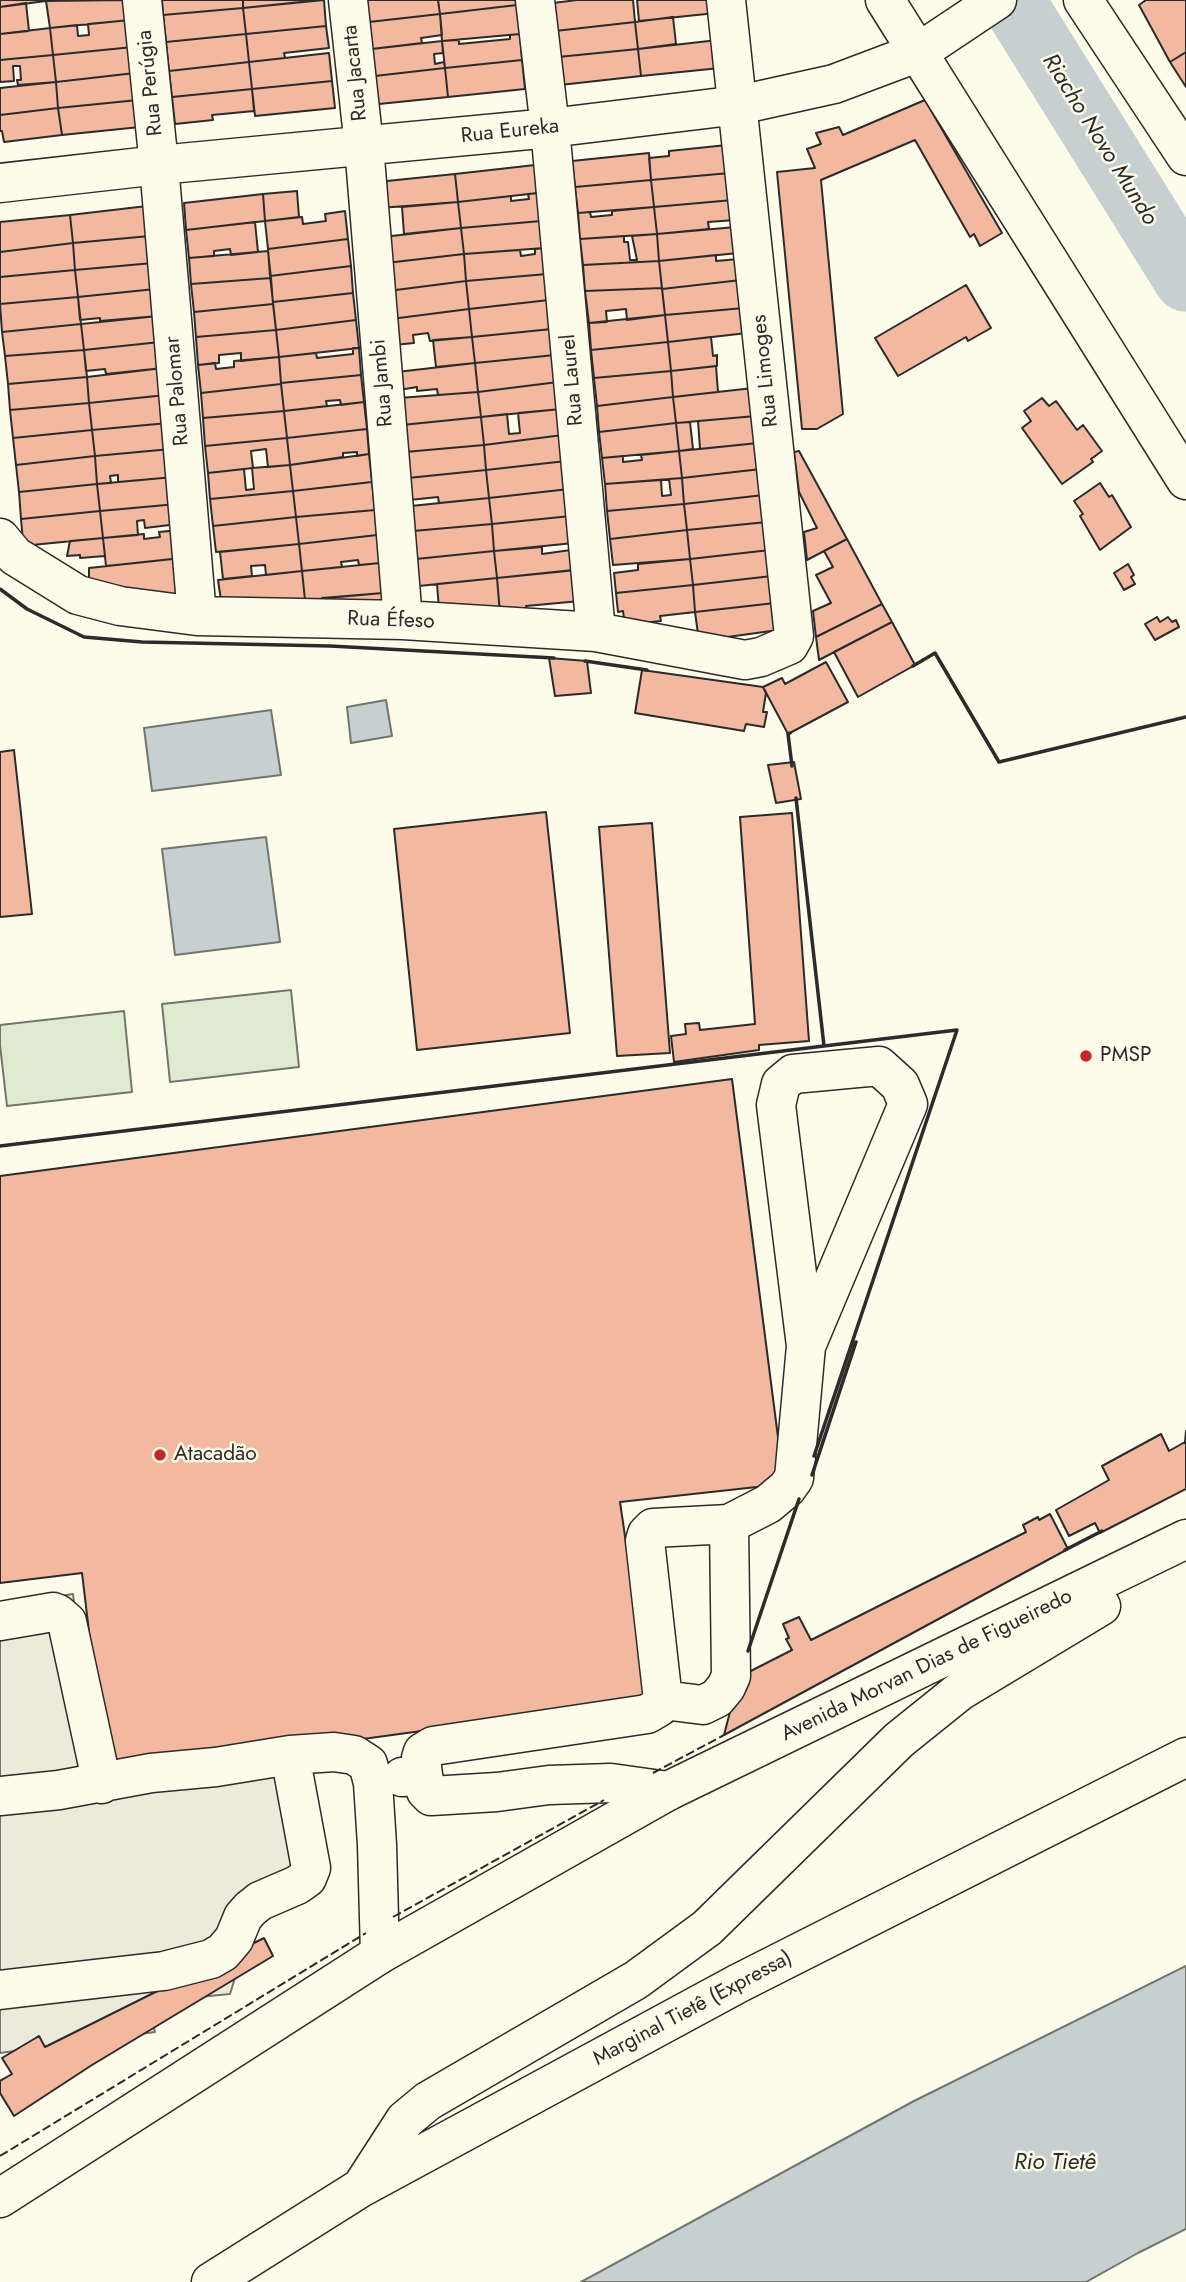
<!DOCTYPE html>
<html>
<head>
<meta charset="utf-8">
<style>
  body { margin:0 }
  canvas { display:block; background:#fdfbea }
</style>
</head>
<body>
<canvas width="1186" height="2282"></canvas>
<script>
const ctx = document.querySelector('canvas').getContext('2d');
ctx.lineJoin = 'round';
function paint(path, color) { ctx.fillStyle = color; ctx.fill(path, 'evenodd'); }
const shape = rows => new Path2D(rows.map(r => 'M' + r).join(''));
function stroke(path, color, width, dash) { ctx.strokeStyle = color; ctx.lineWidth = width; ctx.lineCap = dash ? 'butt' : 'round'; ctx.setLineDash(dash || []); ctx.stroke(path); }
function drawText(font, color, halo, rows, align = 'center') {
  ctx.font = font + ' Jost,sans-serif'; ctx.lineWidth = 5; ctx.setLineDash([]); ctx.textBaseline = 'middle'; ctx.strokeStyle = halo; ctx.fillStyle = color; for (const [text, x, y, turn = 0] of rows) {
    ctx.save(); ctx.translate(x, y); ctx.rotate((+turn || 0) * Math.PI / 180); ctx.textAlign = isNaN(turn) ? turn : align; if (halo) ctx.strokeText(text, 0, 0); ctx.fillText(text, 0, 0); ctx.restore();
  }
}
const green = shape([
  [291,990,299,1067,170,1082,162,1004,291,990],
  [124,1011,132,1092,7,1106,0,1045,0,1025,124,1011]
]);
paint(green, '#deebd1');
stroke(green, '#74746e', 2);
const parking = shape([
  [73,1594,97,1788,304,1763,320,1868,252,1923,230,1994,148,2002,155,2032,0,2053,0,1605,73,1594]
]);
paint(parking, '#eceadb');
stroke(parking, '#74746e', 2);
const water = shape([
  [386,700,392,736,351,743,347,707,386,700],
  [271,710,281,775,152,791,144,728,271,710],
  [266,837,280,942,175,955,162,849,266,837],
  [1186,1966,1186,2229,1138,2253,1086,2282,581,2282,914,2101,1186,1966]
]);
paint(water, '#c7d0d0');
stroke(water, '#74746e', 2);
stroke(shape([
  [1012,0,1186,279]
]), '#c7d0d0', 65);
const building = shape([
  [0,0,46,0,46,1,0,7,0,0],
  [128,0,130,20,50,28,46,1,128,0],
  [162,0,243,0,243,8,163,15,162,0],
  [243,0,320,0,243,8,243,0],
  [324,0,326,26,246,34,243,8,324,0],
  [358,0,438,0,440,14,360,23,358,0],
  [438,0,517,0,517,5,440,14,438,0],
  [577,0,633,0,635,22,555,31,553,3,577,0],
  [637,0,714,0,716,13,639,21,637,0],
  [1146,0,1186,0,1186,52,1170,62,1139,5,1146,0],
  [26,3,29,31,0,34,0,7,26,3],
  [517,5,520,34,442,41,440,14,517,5],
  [243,8,246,34,166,42,163,15,243,8],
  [440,14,442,35,421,38,422,43,363,50,360,23,440,14],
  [673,17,676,44,638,49,635,22,673,17],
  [130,20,133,47,53,55,50,28,77,25,78,36,89,35,88,24,130,20],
  [635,22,638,49,558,57,555,31,635,22],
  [326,26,329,48,284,53,285,58,249,62,246,34,326,26],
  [50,28,53,55,0,60,0,34,50,28],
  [246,34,249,62,169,71,166,42,246,34],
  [520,34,522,60,445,68,442,41,459,40,459,44,510,39,510,35,520,34],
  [718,40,720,68,641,76,638,49,718,40],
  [442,41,443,53,434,54,435,64,444,62,445,68,366,77,363,50,442,41],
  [133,47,135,73,56,82,53,55,133,47],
  [638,49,641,76,560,85,558,57,638,49],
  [1186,52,1186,87,1170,62,1186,52],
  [329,53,332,81,252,89,249,62,329,53],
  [53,55,56,82,18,85,17,80,21,80,20,66,13,66,14,81,0,82,0,60,53,55],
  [522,60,525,89,448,97,445,68,522,60],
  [249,62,252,89,172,97,169,71,249,62],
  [445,68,448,97,369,105,366,77,445,68],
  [135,73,138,100,58,108,56,82,135,73],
  [332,81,335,108,255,116,252,89,332,81],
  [56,82,58,108,0,115,0,88,56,82],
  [252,89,254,111,212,115,213,120,175,124,172,97,252,89],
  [138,100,140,127,62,135,58,108,138,100],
  [925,100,1002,233,980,246,974,234,970,237,915,140,821,180,843,414,817,429,802,429,777,172,815,168,807,149,821,144,816,133,839,127,843,135,925,100],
  [58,108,62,135,4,142,2,131,0,131,0,115,58,108],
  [727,145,730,173,651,180,649,158,669,156,669,151,727,145],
  [649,153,651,180,575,187,572,161,649,153],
  [535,165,538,193,458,202,455,174,535,165],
  [730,173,733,200,654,207,651,180,730,173],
  [455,174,458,202,380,208,377,182,455,174],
  [651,180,654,207,578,213,575,187,651,180],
  [297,191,299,217,265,221,263,194,297,191],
  [538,193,541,221,461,228,458,202,511,196,511,201,529,199,528,194,538,193],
  [263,194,265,221,186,230,184,203,263,194],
  [733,200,735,220,708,222,709,229,657,234,654,207,733,200],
  [458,202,461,228,404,234,402,207,458,202],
  [147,206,150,236,73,243,70,215,147,206],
  [654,207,657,234,580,239,578,213,590,212,591,217,612,215,612,211,654,207],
  [345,211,348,239,268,249,265,221,302,217,303,224,326,221,325,214,345,211],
  [70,215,73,243,0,252,0,222,70,215],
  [541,221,544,248,464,254,461,228,541,221],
  [255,222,258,252,231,255,230,249,214,251,214,256,189,258,186,230,255,222],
  [736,227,738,253,659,261,657,234,736,227],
  [461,228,464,254,386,263,383,237,461,228],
  [657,234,659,261,583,265,580,239,624,236,624,242,628,242,630,260,637,260,632,236,657,234],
  [150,236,153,263,75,270,73,243,150,236],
  [348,239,351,266,270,276,268,249,348,239],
  [73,243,75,270,0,277,0,252,73,243],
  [544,248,547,274,466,281,464,254,520,250,521,256,535,254,535,249,544,248],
  [268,251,271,278,191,284,189,258,268,251],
  [464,254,466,281,388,291,386,263,464,254],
  [716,255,716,261,739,259,741,280,662,289,659,261,716,255],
  [659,261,662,288,585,291,583,265,659,261],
  [153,263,155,289,78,297,75,270,153,263],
  [351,266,353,293,273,302,270,276,351,266],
  [75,270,78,297,0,304,0,277,75,270],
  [547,274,549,300,469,309,466,281,547,274],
  [271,278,273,304,194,312,191,284,271,278],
  [741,280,744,308,665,315,662,289,741,280],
  [466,281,469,309,391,319,388,291,466,281],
  [966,285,991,328,968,341,966,337,898,376,875,338,966,285],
  [662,288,665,315,627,320,626,309,606,311,607,322,589,323,585,291,662,288],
  [155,289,158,316,100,321,100,318,80,320,78,297,155,289],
  [353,293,356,320,276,330,273,302,353,293],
  [78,297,81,324,2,332,0,304,78,297],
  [549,300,552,329,472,337,469,309,549,300],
  [273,304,276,330,196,337,194,312,273,304],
  [744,308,747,333,668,342,665,315,744,308],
  [469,309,472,337,430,341,428,333,413,335,414,343,394,345,391,319,469,309],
  [665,315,668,342,591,350,589,323,665,315],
  [158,316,160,342,84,350,81,324,158,316],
  [356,320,359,348,279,357,276,330,356,320],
  [81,324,84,350,5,356,2,332,81,324],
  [552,329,555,355,475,363,472,337,552,329],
  [276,330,279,357,241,361,241,353,219,355,219,363,198,365,196,337,276,330],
  [472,337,475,363,436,367,433,340,472,337],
  [711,337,713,356,717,355,717,366,671,371,668,342,711,337],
  [160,342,163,368,106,374,105,369,86,371,84,350,160,342],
  [668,342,671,371,594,378,591,350,668,342],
  [353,348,359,348,361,375,281,383,279,357,316,353,317,358,353,354,353,348],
  [84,350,87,377,8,384,5,356,84,350],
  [555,355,558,382,478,392,475,363,555,355],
  [279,357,281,384,201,393,198,365,215,363,216,369,234,367,234,361,279,357],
  [475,363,478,392,438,395,437,389,417,391,417,387,399,390,397,372,475,363],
  [716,366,718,392,673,397,671,371,716,366],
  [163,368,166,395,89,403,87,377,163,368],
  [671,371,673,397,597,406,594,378,671,371],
  [361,375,364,402,341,405,340,400,326,401,327,406,284,411,281,383,361,375],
  [87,377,89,403,10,410,8,384,87,377],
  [558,382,561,409,481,417,478,392,558,382],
  [281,384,284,411,203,418,201,393,281,384],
  [753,388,756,416,676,423,673,397,753,388],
  [478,392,481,417,402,425,399,398,478,392],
  [166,395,168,423,92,430,89,403,166,395],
  [673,397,676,423,599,432,597,406,673,397],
  [1042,398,1049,406,1056,401,1077,430,1083,425,1102,451,1091,459,1093,462,1062,484,1022,428,1031,421,1024,411,1042,398],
  [364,402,367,429,287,438,284,411,364,402],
  [89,403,92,430,13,438,10,410,89,403],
  [561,409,563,435,484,445,481,417,507,414,509,434,520,433,518,413,561,409],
  [284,411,287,438,205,446,203,418,284,411],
  [756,416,758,443,700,449,698,421,756,416],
  [481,417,484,445,405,452,402,425,481,417],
  [690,422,693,449,679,451,676,423,690,422],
  [168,423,171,449,95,456,92,430,168,423],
  [676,423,679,451,602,458,599,432,676,423],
  [367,429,369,454,357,456,357,452,343,453,343,457,290,465,287,438,367,429],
  [92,430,95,456,16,465,13,438,92,430],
  [563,435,566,461,486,470,484,445,563,435],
  [287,438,290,465,268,467,266,449,251,451,253,468,208,473,205,446,287,438],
  [758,443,761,469,682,478,679,451,758,443],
  [484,445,486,470,408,478,405,452,484,445],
  [171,449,174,477,118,482,118,475,110,476,111,483,97,484,95,456,171,449],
  [679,451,682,478,605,484,602,458,623,456,623,462,642,460,641,455,679,451],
  [799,451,847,539,807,560,804,532,817,528,799,492,794,452,799,451],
  [369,454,372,482,293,491,290,465,369,454],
  [95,456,97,484,19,492,16,465,95,456],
  [566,461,569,489,489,498,486,470,566,461],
  [290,465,293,491,210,499,208,473,244,469,246,490,254,489,252,468,290,465],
  [761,469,764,495,684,504,682,478,761,469],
  [486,470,489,498,439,503,438,497,410,500,408,478,486,470],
  [174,477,177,504,100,511,97,484,174,477],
  [682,478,684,504,607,511,605,484,661,480,662,496,671,495,669,479,682,478],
  [372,482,375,510,296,517,293,491,372,482],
  [1100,483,1109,497,1112,495,1131,527,1100,550,1080,516,1083,514,1074,501,1100,483],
  [97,484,100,511,21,519,19,492,97,484],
  [569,489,571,516,492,524,489,498,569,489],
  [293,491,296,517,213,526,210,499,293,491],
  [764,495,767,522,687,530,684,504,764,495],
  [489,498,492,524,413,531,411,506,489,498],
  [177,504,178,524,145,528,144,520,137,521,138,535,103,538,100,511,177,504],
  [684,504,687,530,610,539,607,511,684,504],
  [375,510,377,535,299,544,296,517,375,510],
  [100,511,103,538,32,545,23,541,21,519,100,511],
  [571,516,574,543,494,551,492,524,571,516],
  [296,517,299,544,216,552,213,526,296,517],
  [767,522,770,550,690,559,687,530,767,522],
  [492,524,494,551,416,559,413,531,492,524],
  [179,530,182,558,106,566,103,538,144,534,144,539,160,537,159,532,179,530],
  [687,530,690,559,613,565,610,539,687,530],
  [377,535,380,563,359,565,358,560,341,562,342,567,302,571,299,544,377,535],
  [103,538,105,556,80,558,80,555,67,556,70,541,103,538],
  [847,539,882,604,816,637,813,611,831,603,816,575,833,567,824,551,847,539],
  [299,544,302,571,266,575,265,565,251,566,252,576,223,579,220,552,299,544],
  [542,547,542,554,571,550,573,570,497,578,494,551,542,547],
  [770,550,772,576,693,585,690,559,770,550],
  [494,551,497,578,419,586,416,559,494,551],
  [182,558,186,606,89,579,89,568,182,558],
  [690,559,693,585,616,593,614,573,638,570,638,564,690,559],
  [380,563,383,593,305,600,302,571,380,563],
  [1128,564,1134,575,1131,577,1135,584,1124,590,1114,573,1128,564],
  [577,570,580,601,526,606,527,616,500,615,497,578,577,570],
  [302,571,305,600,222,607,218,580,302,571],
  [772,576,775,603,695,612,693,585,772,576],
  [497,578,500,613,439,609,437,584,497,578],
  [693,585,695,612,660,616,661,621,631,624,624,619,623,611,618,612,616,593,693,585],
  [383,593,385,612,324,614,322,598,383,593],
  [775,603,778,630,699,641,695,612,775,603],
  [882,604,892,622,819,660,816,637,882,604],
  [1157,617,1160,622,1168,617,1172,622,1176,620,1179,627,1155,640,1145,624,1157,617],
  [892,622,915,665,858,697,834,652,892,622],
  [549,658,587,661,591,693,555,696,549,658],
  [826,662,848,702,788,734,763,687,782,678,785,684,826,662],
  [642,670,763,687,766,693,763,712,767,712,764,727,746,724,744,731,635,713,642,670],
  [14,750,32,914,0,917,0,752,14,750],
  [794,762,801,799,776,803,768,765,794,762],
  [546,812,570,1033,417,1050,394,829,546,812],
  [792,813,809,1041,759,1045,759,1050,674,1062,671,1036,686,1034,685,1024,699,1023,700,1030,755,1024,740,817,792,813],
  [652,823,670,1053,617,1056,599,827,652,823],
  [732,1079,784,1484,620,1502,649,1700,106,1774,82,1573,0,1583,0,1176,732,1079],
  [1186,1431,1186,1489,1100,1533,1095,1523,1069,1536,1056,1510,1109,1480,1102,1466,1161,1434,1169,1451,1185,1442,1186,1431],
  [1050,1514,1068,1549,724,1735,739,1677,792,1650,786,1639,789,1638,783,1624,799,1617,811,1640,1026,1532,1023,1525,1038,1517,1039,1520,1050,1514],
  [264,1938,273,1956,92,2065,14,2116,0,2093,0,2081,12,2074,2,2058,39,2036,45,2047,264,1938]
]);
paint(building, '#f2b8a0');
stroke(building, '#2b2b2b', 2);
const minor = shape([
  [142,0,159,165,197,616],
  [348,0,364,146,403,620],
  [535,0,550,128,596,632],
  [885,0,1186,480],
  [1083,0,1186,156],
  [0,183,159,165,550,128,739,105,834,84,919,52,997,0],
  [0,538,15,556,78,595,120,606,197,616,403,620,596,632,745,660,761,657,789,645,794,636,726,0],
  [729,1524,768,1504,787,1488,794,1478,806,1346,776,1105,781,1084,793,1074,879,1066,900,1085,908,1104,806,1346],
  [0,1621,53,1612,58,1614,67,1622,102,1784],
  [423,1775,421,1758,423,1752,433,1746,647,1714,659,1707,663,1700,645,1541,647,1534,653,1528,729,1524,731,1676,726,1687,717,1698,703,1705,663,1700],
  [402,1777,423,1775,426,1791,431,1796,497,1792,549,1785,611,1783,668,1791],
  [0,1796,59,1790,151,1773,216,1767,290,1755,334,1752,354,1755,368,1764,373,1783,377,1845,380,1954],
  [0,1990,164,1971,211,1959,223,1952,234,1939,243,1917,250,1909,260,1901,297,1885,307,1878,311,1868,290,1755]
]);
const highway = shape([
  [363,2185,405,2120,428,2101,636,1980,707,1928,899,1740,960,1691,1101,1606],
  [0,2198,380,1954,668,1791,1186,1539],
  [211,2282,362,2187,739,1983,1186,1757]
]);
stroke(minor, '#2b2b2b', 41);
stroke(highway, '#2b2b2b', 41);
stroke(minor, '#fdfbea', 38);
stroke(highway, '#fdfbea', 38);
stroke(shape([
  [653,1773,724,1735],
  [393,1917,604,1800],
  [0,2156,366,1933]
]), '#2b2b2b', 2, [9, 3.5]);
stroke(shape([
  [0,589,27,609,84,637,142,642,330,646,554,658],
  [585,661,647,670],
  [913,666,935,653,999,762,1186,717],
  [790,733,788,734,792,766],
  [796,798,824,1046,957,1030,814,1456],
  [0,1146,824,1046,824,1045],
  [812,1475,856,1342],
  [1065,1550,1102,1531],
  [748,1651,799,1499]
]), '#2b2b2b', 3.5);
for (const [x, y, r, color] of [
  [1086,1056,7,"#c62828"],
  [160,1455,7,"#c62828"]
]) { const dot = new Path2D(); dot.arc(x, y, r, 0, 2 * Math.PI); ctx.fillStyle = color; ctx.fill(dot); stroke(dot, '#fdfbea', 2.5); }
drawText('21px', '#2b2b2b', '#fdfbea', [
  ["Rua Jacarta",356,73,-96],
  ["Rua Perúgia",151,83,-96],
  ["Rua Eureka",510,132,-6],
  ["Rua Limoges",766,371,-96],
  ["Rua Laurel",573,380,-95],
  ["Rua Jambi",383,383,-95],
  ["Rua Palomar",178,391,-95],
  ["Rua Éfeso",391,621,2],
  ["Avenida Morvan Dias de Figueiredo",927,1666,-26],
  ["Marginal Tietê (Expressa)",693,2009,-28]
]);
drawText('21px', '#2b2b2b', '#fdfbea', [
  ["PMSP",1100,1056],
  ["Atacadão",174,1455]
], 'left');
drawText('italic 23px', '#2b2b2b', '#fdfbea', [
  ["Riacho Novo Mundo",1099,140,58],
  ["Rio Tietê",1055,2163]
]);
</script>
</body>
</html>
